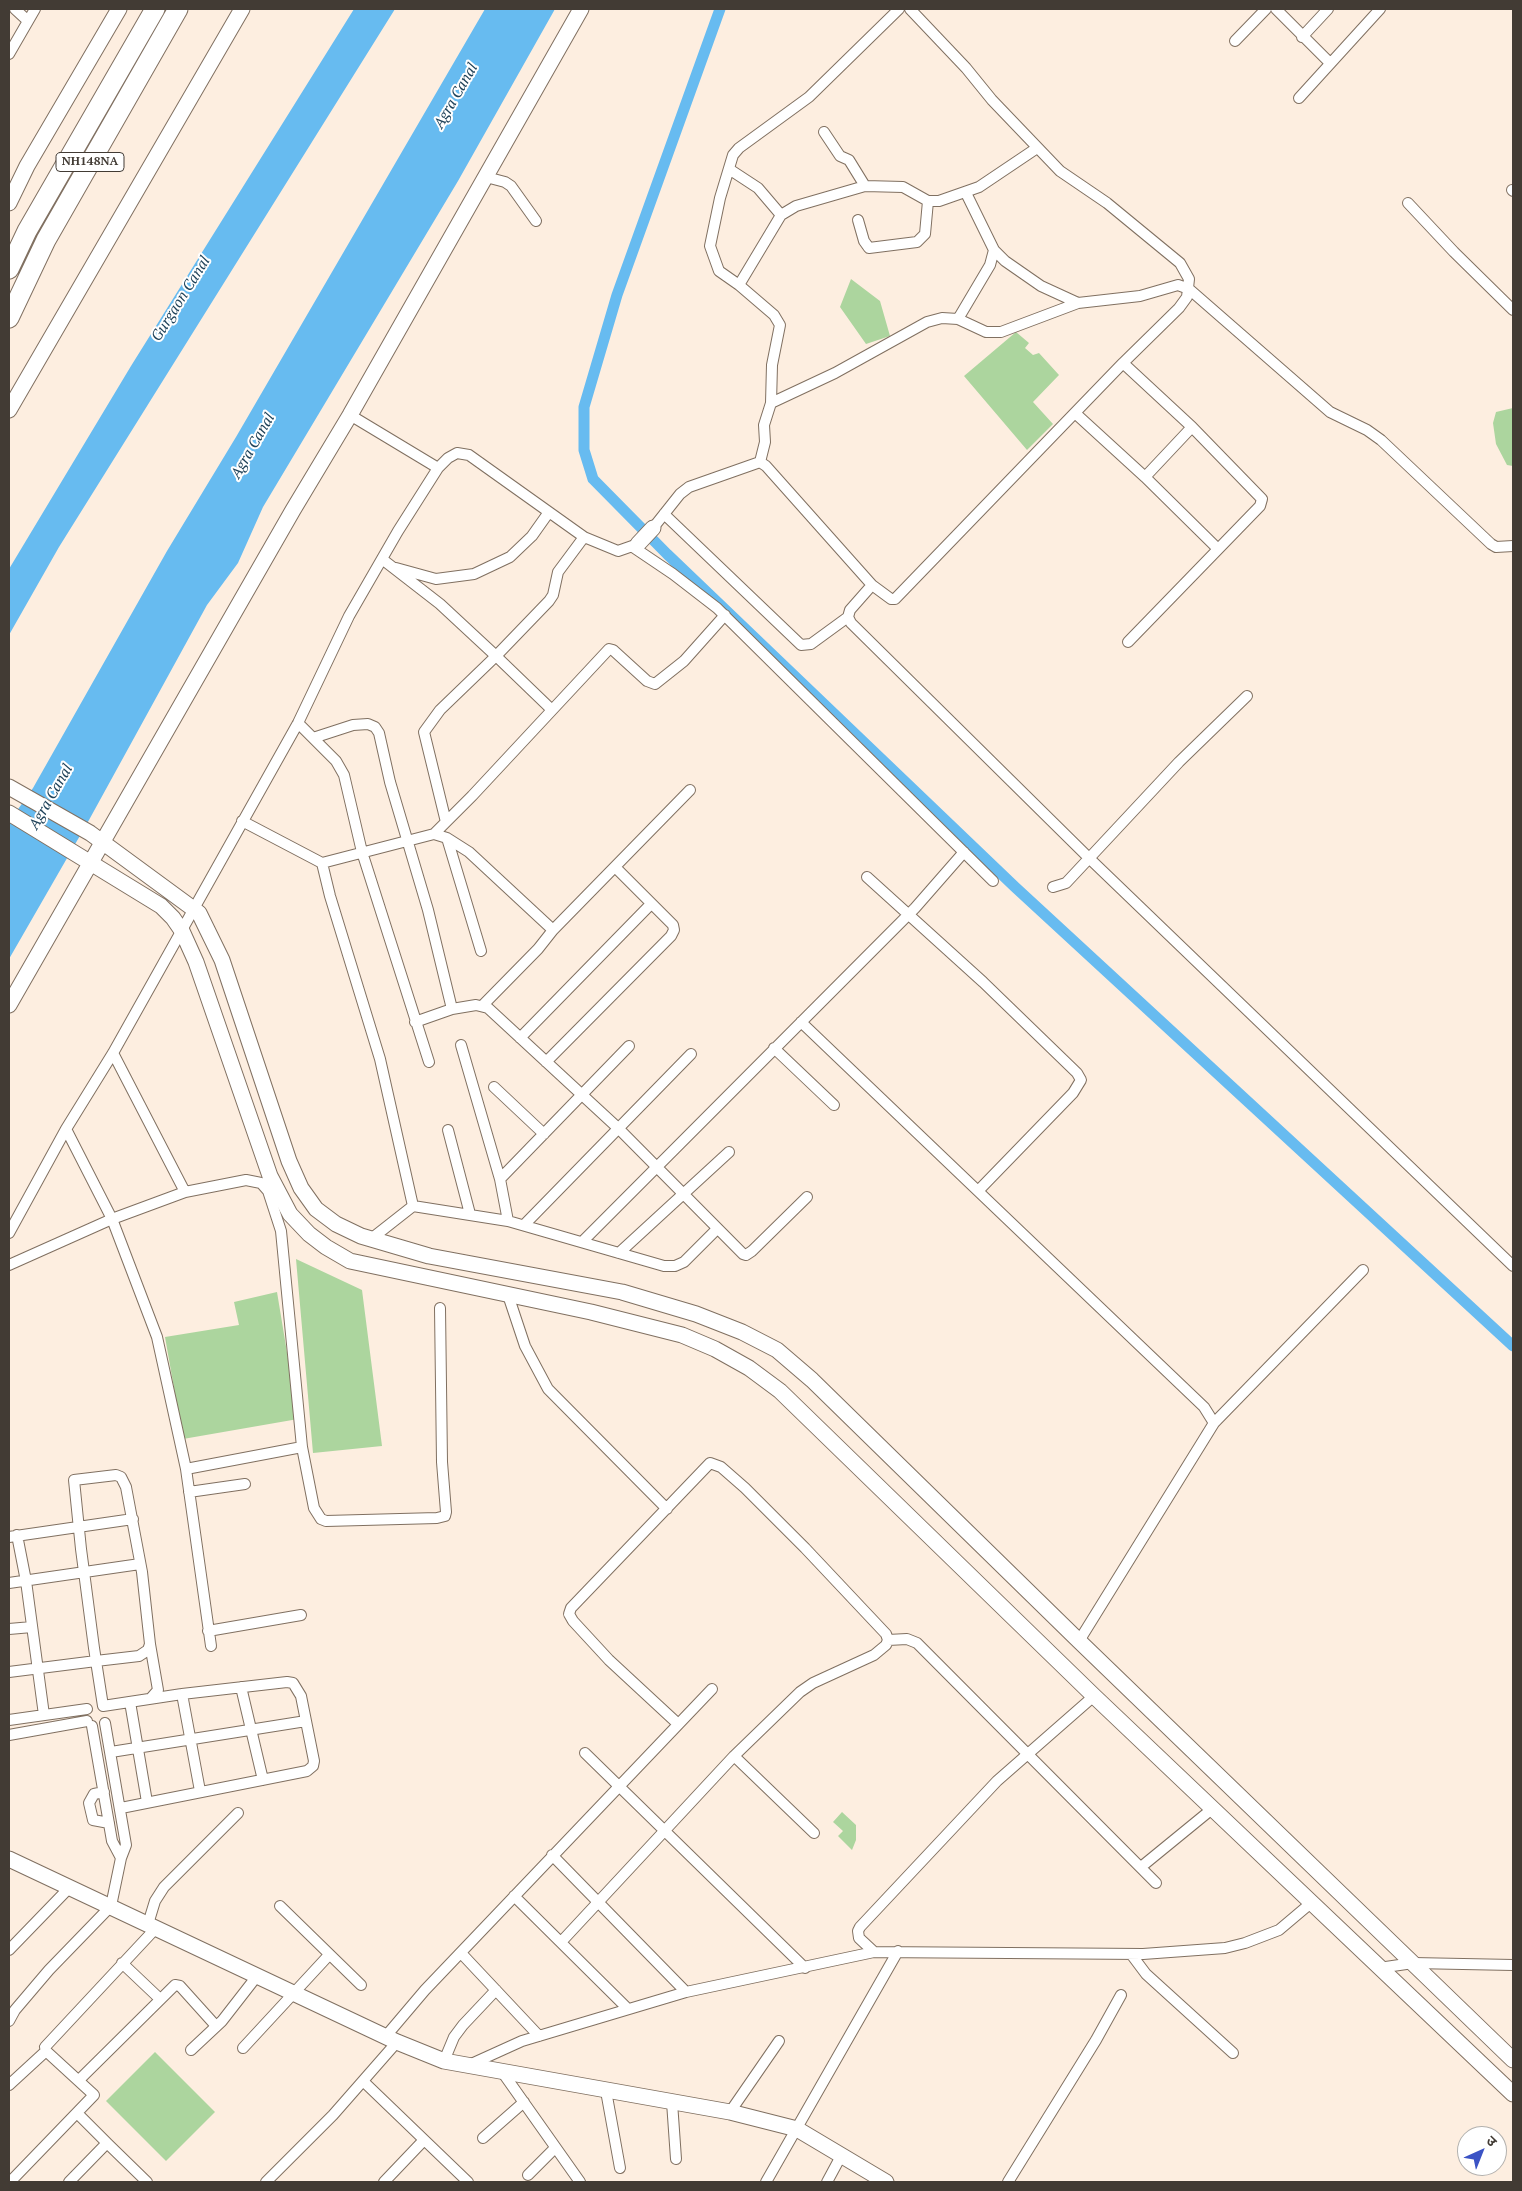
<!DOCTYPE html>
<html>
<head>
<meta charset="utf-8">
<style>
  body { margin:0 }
  #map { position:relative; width:1522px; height:2191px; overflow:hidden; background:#fdeee0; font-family:"PT Serif","Noto Sans Devanagari",serif }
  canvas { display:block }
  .frame { position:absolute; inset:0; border:10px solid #423b34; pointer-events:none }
  .north { position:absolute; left:1457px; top:2126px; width:50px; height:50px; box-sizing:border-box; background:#fff; border:1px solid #b3b1ae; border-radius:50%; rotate:44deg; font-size:14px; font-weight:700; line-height:20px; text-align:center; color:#423b34 }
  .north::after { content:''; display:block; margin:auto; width:18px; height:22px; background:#3b53c5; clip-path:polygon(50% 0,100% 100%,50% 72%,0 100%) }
</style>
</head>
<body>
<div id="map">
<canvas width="1522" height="2191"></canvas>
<div class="frame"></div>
<div class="north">उ</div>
</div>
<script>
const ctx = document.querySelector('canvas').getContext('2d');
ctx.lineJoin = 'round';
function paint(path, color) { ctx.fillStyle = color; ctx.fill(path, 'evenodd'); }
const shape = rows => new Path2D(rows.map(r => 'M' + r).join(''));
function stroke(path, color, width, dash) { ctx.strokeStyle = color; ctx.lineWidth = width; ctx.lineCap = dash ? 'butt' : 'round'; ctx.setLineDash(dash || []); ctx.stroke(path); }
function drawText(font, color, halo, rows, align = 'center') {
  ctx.font = font + ' "PT Serif",serif'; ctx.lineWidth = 4; ctx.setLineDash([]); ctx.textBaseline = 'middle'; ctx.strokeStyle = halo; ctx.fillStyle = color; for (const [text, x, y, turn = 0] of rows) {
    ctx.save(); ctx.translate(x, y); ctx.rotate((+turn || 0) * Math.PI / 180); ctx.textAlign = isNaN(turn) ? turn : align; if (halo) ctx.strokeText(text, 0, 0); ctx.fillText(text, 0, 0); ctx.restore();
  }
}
paint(shape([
  [851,279,880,301,890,336,866,344,840,307],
  [1016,332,1029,343,1025,348,1033,355,1039,353,1059,375,1033,402,1053,424,1027,450,964,376],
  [1513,408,1513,466,1507,465,1496,444,1493,423,1496,412],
  [296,1259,362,1290,382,1446,313,1453],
  [277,1292,298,1419,183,1439,165,1337,239,1325,234,1302],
  [842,1812,856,1825,856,1840,852,1850,838,1836,843,1831,833,1822],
  [155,2052,215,2112,166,2161,106,2101]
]), '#acd59e');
paint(shape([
  [354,9,395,9,59,547,9,635,9,569,131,366],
  [485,9,555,9,458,181,263,507,238,563,207,605,89,820,9,959,9,822,33,788,167,551,236,437]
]), '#67bbf0');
stroke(shape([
  [720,9,617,295,584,407,584,450,593,479,667,554,1015,887,1513,1346]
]), '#67bbf0', 11);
const street = shape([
  [15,9,28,21],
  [1276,9,1330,63],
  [1302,37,1328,9],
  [1235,41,1266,9],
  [9,54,35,9],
  [1299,98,1380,9],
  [824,132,840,156,849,160,865,186],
  [729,169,758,188,781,215],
  [486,177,505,182,511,186,536,221],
  [1512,190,1513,191],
  [1408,203,1454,252,1513,310],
  [858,220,864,241,869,248,917,242,925,234,928,201],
  [994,250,1005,261,1041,286,1078,303],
  [739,285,719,271,710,246,720,198,733,155,739,148,809,97,899,9],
  [958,319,990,265,994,250,966,193],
  [1123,363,1192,427,1262,499,1260,506,1128,642],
  [771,403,835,373,927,322,942,318,958,319,986,332,1001,332,1078,303,1140,296,1178,285,1189,289,1330,412,1367,430,1381,440,1491,544,1496,547,1513,546],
  [1075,413,1145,477,1218,549],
  [350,415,438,468],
  [760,462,765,442,764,425,771,403,772,365,780,325,774,315,739,285,781,215,796,206,865,186,903,187,928,201,939,201,979,187,1037,148],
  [1145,477,1192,427],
  [664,514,801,645,811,644,848,617],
  [653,528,680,494,689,487,760,462,766,466,872,585,891,599,895,599,1123,363,1179,308,1187,297,1189,279,1180,263,1107,203,1060,171,992,100,966,68,910,9],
  [633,547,673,574,717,608,993,881],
  [382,559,440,604,496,656,440,710,424,732,446,822],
  [396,568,436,579,474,574,510,557,532,536,549,512],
  [872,585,850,610,848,617,851,623,1090,859,1513,1266],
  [552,710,496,656,549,601,553,595,558,572,584,537],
  [298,723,336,761,344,775,362,852,429,1062],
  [313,738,353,725,368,724,375,727,379,733,390,782,428,910,452,1009],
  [242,821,322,863,434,834,472,796,609,649,613,650,647,681,655,684,684,661,725,615],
  [434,834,447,838,469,852,553,930],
  [447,838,481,951],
  [322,863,330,896,380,1059,413,1206],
  [867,877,983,982,1077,1073,1081,1080,1073,1093,978,1191],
  [1053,887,1066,883,1179,762,1247,696],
  [483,1005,538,949,553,930,690,790],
  [415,1022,452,1009,476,1005,488,1008,619,1129,743,1254,746,1255,752,1251,807,1197],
  [801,1022,1204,1407,1214,1423,1079,1641],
  [520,1038,651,904],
  [461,1045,500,1179,508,1221],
  [774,1048,834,1105],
  [113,1053,185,1192],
  [546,1062,671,936,674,930,673,925,615,867],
  [494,1087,544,1134],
  [66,1129,112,1219,157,1337,186,1469,211,1646],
  [448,1130,470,1214],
  [500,1179,629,1046],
  [524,1225,691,1054],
  [9,1233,66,1129,113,1053,298,723,349,616,398,531,438,468,448,458,457,453,469,455,584,537,618,551,638,544],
  [371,1239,413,1206,508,1221,664,1266,675,1266,684,1262,717,1229],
  [582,1242,915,908,964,852],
  [619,1253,729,1152],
  [9,1265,112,1219,185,1192,246,1180,261,1183,268,1191,281,1231,302,1447,314,1508,321,1519,326,1521,437,1518,445,1516,446,1512,442,1462,440,1308],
  [508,1295,525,1346,548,1389,667,1509],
  [1214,1423,1363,1270],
  [186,1469,302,1447],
  [189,1492,245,1484],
  [17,1535,26,1581,44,1715],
  [9,1537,133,1519],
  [9,1583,140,1564],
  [9,1629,32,1627],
  [208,1631,301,1615],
  [888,1640,907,1639,917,1643,1156,1883],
  [150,1644,158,1690,151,1698],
  [9,1672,96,1661,139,1656,148,1650,150,1644,142,1572,126,1487,121,1477,116,1475,74,1480,81,1549,94,1648,96,1661,103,1706,182,1694,287,1682,293,1683,301,1696,314,1761,313,1766,307,1771,121,1808],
  [241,1687,263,1780],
  [182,1694,200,1791],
  [130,1702,147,1802],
  [9,1720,87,1709],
  [92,1726,112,1841,121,1858],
  [9,1735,87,1721],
  [111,1752,306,1721],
  [585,1753,805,1968],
  [734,1756,814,1833],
  [104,1792,94,1794,89,1803,93,1820,109,1823],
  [552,1855,686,1992],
  [1141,1867,1212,1809],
  [514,1896,628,2009],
  [280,1906,361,1985],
  [148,1924,155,1901,164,1887,238,1813],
  [562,1941,734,1756,800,1692,813,1683,874,1655,886,1645,888,1640,886,1634,805,1548,745,1488,721,1467,710,1463,571,1608,569,1614,573,1621,609,1660,677,1723],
  [9,1950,70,1887],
  [874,1952,859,1938,858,1931,860,1927,997,1781,1094,1696],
  [461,1953,539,2036],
  [1131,1954,1146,1974,1233,2053],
  [122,1963,160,1999],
  [1379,1968,1413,1963,1513,1965],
  [9,2021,15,2010,49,1970,111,1906,121,1858,126,1845,105,1723],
  [386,2036,425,1990,712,1689],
  [243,2048,329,1955],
  [191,2050,222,2021,257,1976],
  [444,2061,454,2037,463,2025,496,1990],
  [469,2065,522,2041,686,1992,874,1952,1143,1954,1225,1948,1245,1943,1279,1930,1311,1903],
  [503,2073,580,2182],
  [79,2080,175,1985,180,1986,216,2026],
  [364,2082,468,2182],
  [9,2085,46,2051,45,2047,156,1928],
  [606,2091,620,2168],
  [672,2102,676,2159],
  [730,2112,779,2041],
  [77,2113,107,2143],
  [483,2138,524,2102],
  [528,2175,555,2148],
  [10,2182,94,2095,46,2051],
  [69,2182,107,2143,147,2182],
  [266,2182,333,2115,397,2042],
  [384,2182,424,2140],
  [766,2182,898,1951],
  [827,2182,841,2156],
  [1008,2182,1096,2040,1121,1995]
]);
const secondary = shape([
  [9,203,27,166,119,9],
  [9,410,242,9],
  [638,544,653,528],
  [9,787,90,833,199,913,222,960,289,1161,301,1188,316,1209,336,1224,361,1236,429,1256,622,1292,696,1314,742,1332,777,1350,812,1380,1079,1641,1513,2060],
  [9,813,161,906,173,918,182,931,196,962,270,1176,290,1214,309,1234,326,1247,350,1261,591,1312,682,1335,715,1349,749,1368,780,1391,1094,1696,1513,2094],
  [9,1005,293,510,350,415,581,9],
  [9,1859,397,2042,444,2061,730,2112,797,2129,886,2182]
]);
const highway = shape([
  [9,269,27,231,155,9],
  [9,318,46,240,178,9]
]);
stroke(street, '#807061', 12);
stroke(secondary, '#807061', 17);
stroke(highway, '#807061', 21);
stroke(street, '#fff', 10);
stroke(secondary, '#fff', 15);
stroke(highway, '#fff', 19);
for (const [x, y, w] of [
  [90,162,68]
]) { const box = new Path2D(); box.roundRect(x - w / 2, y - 9.5, w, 19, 4); ctx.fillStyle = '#fff'; ctx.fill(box); stroke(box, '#423b34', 1); }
drawText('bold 12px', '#423b34', null, [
  ["NH148NA",90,162]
]);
drawText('italic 15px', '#1f4259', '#fff', [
  ["Agra Canal",456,96,-60],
  ["Gurgaon Canal",181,299,-58],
  ["Agra Canal",253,446,-60],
  ["Agra Canal",51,797,-60]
]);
</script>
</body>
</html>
